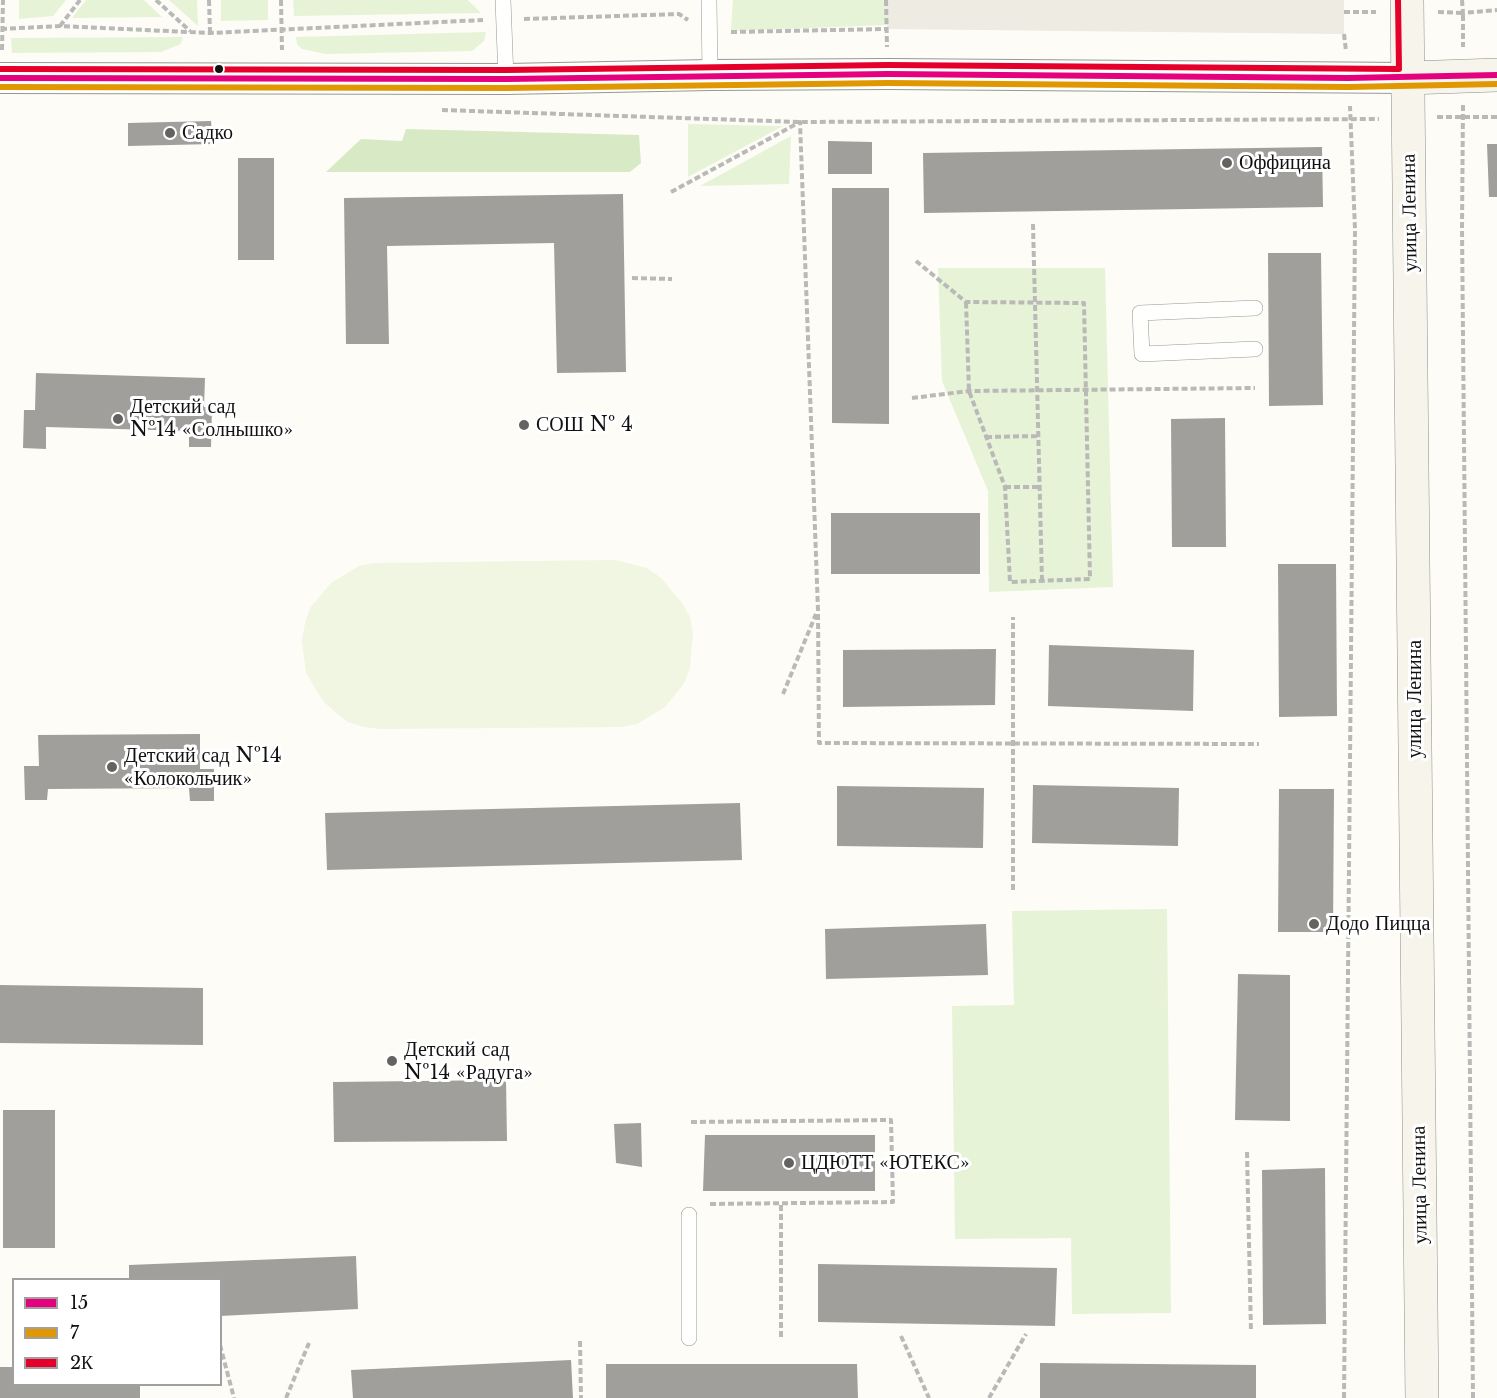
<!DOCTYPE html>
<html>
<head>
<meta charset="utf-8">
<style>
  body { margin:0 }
  #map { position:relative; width:1497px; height:1398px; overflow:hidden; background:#fdfcf7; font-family:"Libre Baskerville",serif }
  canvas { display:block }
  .legend { position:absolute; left:12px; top:1278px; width:210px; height:108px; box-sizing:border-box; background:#fff; border:2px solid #a0a0a0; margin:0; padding:8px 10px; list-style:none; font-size:18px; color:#111 }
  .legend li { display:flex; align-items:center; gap:12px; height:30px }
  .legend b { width:30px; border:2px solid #a0a0a0 }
</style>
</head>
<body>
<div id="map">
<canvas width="1497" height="1398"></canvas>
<ul class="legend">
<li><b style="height:8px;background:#e5007d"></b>15</li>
<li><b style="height:8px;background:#e09702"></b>7</li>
<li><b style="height:8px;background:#e4002b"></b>2К</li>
</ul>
</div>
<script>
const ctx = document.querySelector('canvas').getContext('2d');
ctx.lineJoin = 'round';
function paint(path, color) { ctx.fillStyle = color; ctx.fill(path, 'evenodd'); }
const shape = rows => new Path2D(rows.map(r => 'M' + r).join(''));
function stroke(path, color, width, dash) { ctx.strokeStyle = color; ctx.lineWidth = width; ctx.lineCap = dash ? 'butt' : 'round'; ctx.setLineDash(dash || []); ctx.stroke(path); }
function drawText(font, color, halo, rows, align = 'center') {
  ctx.font = font + ' "Libre Baskerville",serif'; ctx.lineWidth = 6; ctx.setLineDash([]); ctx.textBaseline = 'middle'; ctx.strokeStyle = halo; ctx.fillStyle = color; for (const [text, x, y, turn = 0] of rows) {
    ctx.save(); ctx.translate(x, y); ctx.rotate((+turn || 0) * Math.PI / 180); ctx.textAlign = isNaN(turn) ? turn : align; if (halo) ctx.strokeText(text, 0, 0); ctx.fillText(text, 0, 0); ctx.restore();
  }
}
paint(shape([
  [19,0,66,0,53,16,19,19],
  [86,0,144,0,162,17,72,18],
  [169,0,197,0,198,26],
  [221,0,268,0,268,20,221,21],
  [293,0,468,0,481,13,294,16],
  [733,0,886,0,887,25,731,31],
  [486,32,484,41,472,51,326,54,302,49,297,44,296,37],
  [183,37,181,44,161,52,12,53,11,38],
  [688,124,783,126,688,177],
  [791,136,789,184,700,186],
  [938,268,1105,268,1113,587,989,592,988,491,942,381],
  [1167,909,1171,1313,1072,1314,1071,1238,955,1239,952,1006,1014,1005,1012,911]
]), '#e7f3d7');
paint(shape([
  [406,129,639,135,641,163,630,172,326,172,361,139,402,141]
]), '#d8eac5');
paint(shape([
  [615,560,647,568,661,578,682,603,690,617,693,634,690,667,685,682,665,707,637,724,621,727,380,729,364,727,348,722,335,712,323,701,306,673,302,640,305,623,310,608,331,583,359,566,375,563]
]), '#f0f6e1');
paint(shape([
  [886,0,1344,0,1344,34,887,29]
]), '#edebe2');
paint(shape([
  [211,121,213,144,128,146,128,123],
  [828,141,872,142,872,174,828,174],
  [1487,144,1497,144,1497,197,1489,197],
  [1322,147,1323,207,924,213,923,153],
  [238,158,274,158,274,260,238,260],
  [832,188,889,188,889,424,832,423],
  [623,194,626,372,557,373,554,243,387,246,389,344,346,344,344,198],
  [1268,253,1321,253,1323,405,1269,406],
  [36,373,205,378,204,407,212,407,211,447,189,447,189,431,46,427,46,449,23,448,24,410,35,410],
  [1225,418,1226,547,1172,547,1171,419],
  [831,513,980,513,980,574,831,574],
  [1278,564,1336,564,1337,716,1279,717],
  [1049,645,1194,650,1193,711,1048,706],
  [996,649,995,705,843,707,843,650],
  [200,734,200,769,214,769,214,801,190,801,189,788,48,789,47,800,25,800,24,766,39,766,38,735],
  [1033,785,1179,788,1178,846,1032,843],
  [837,786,984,788,983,848,837,846],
  [1279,789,1334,789,1333,932,1278,932],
  [740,803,742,860,327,870,325,813],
  [986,924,988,975,826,979,825,929],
  [1238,974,1290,975,1290,1121,1235,1120],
  [0,985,203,988,203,1045,0,1043],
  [506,1080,507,1141,334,1142,333,1082],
  [3,1110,55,1110,55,1248,3,1248],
  [641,1123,642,1167,616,1163,614,1124],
  [705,1135,875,1135,875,1191,703,1191],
  [1325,1168,1326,1324,1263,1325,1262,1170],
  [356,1256,358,1309,220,1316,220,1280,129,1280,129,1265],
  [818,1264,1057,1268,1055,1326,818,1322],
  [571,1360,573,1398,353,1398,351,1370],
  [1040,1363,1256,1365,1256,1398,1040,1398],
  [606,1364,857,1364,858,1398,606,1398],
  [0,1367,14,1367,14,1384,140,1384,140,1398,0,1398]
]), '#a19f9c');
const lane = shape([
  [503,0,506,79],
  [709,0,710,75],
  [1255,308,1140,313,1142,354,1255,349],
  [689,1215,689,1338]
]);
const street = shape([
  [0,78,506,79,710,75,888,74,1408,78]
]);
const secondary = shape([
  [1407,0,1422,1398],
  [1408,78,1497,75]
]);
stroke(lane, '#979795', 16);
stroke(street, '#979795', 32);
stroke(secondary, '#8e8d8b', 34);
stroke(shape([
  [156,0,190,31],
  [209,0,210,32],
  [281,0,282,50],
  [886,0,887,47],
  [1462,0,1463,13,1497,10],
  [1344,12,1376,12],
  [1438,12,1463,13,1463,47],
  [524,19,679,14,688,20],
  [60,26,80,0],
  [1,29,60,26,210,33,483,20],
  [731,32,887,29],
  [1344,34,1346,51],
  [2,50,3,0],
  [1463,105,1462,228,1473,1398],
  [442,110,800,122,1379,119],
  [1437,117,1497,117],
  [671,192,800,122,818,610,819,743,1259,744],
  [1033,224,1042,581],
  [916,261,966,302,1084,303,1090,579,1010,582,1005,487,969,391,966,302],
  [632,278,672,279],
  [912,398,969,391,1255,388],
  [986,437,1038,436],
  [1005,487,1039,487],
  [783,694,816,614],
  [1013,890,1013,617],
  [691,1122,891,1120,893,1202,708,1204],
  [1247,1152,1251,1332],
  [901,1336,929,1398],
  [781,1337,781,1203],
  [580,1341,581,1398],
  [220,1345,234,1398],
  [286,1398,309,1343],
  [989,1398,1026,1334],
  [1344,1398,1355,229,1350,106]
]), '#b9b9b8', 4, [6, 3]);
stroke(lane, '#fffffe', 15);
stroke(street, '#fffffe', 30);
stroke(secondary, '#f6f4eb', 33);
stroke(shape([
  [0,78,506,79,888,74,1348,78,1497,75]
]), '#e5007d', 6);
stroke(shape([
  [0,87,506,88,888,83,1348,87,1497,84]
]), '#e09702', 6);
stroke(shape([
  [0,69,506,70,888,65,1399,69,1398,0]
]), '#e4002b', 6);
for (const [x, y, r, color] of [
  [219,69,5,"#111"],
  [170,133,6,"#646362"],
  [1227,163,6,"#646362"],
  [118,419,6,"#646362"],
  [524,425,6,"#646362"],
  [112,767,6,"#646362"],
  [1314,924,6,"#646362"],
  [392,1061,6,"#646362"],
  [789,1163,6,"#646362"]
]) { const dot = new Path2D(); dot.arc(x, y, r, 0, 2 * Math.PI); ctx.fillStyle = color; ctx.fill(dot); stroke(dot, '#fff', 2); }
drawText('20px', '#111', '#fff', [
  ["Садко",182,133],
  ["Оффицина",1239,163],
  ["Детский сад",130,407],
  ["№14 «Солнышко»",130,430],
  ["СОШ № 4",536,425],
  ["Детский сад №14",124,756],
  ["«Колокольчик»",124,779],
  ["Додо Пицца",1326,924],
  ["Детский сад",404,1050],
  ["№14 «Радуга»",404,1073],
  ["ЦДЮТТ «ЮТЕКС»",801,1163]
], 'left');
drawText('20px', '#111', '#fff', [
  ["улица Ленина",1410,213,-91],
  ["улица Ленина",1415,699,-90],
  ["улица Ленина",1420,1185,-91]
]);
</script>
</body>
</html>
